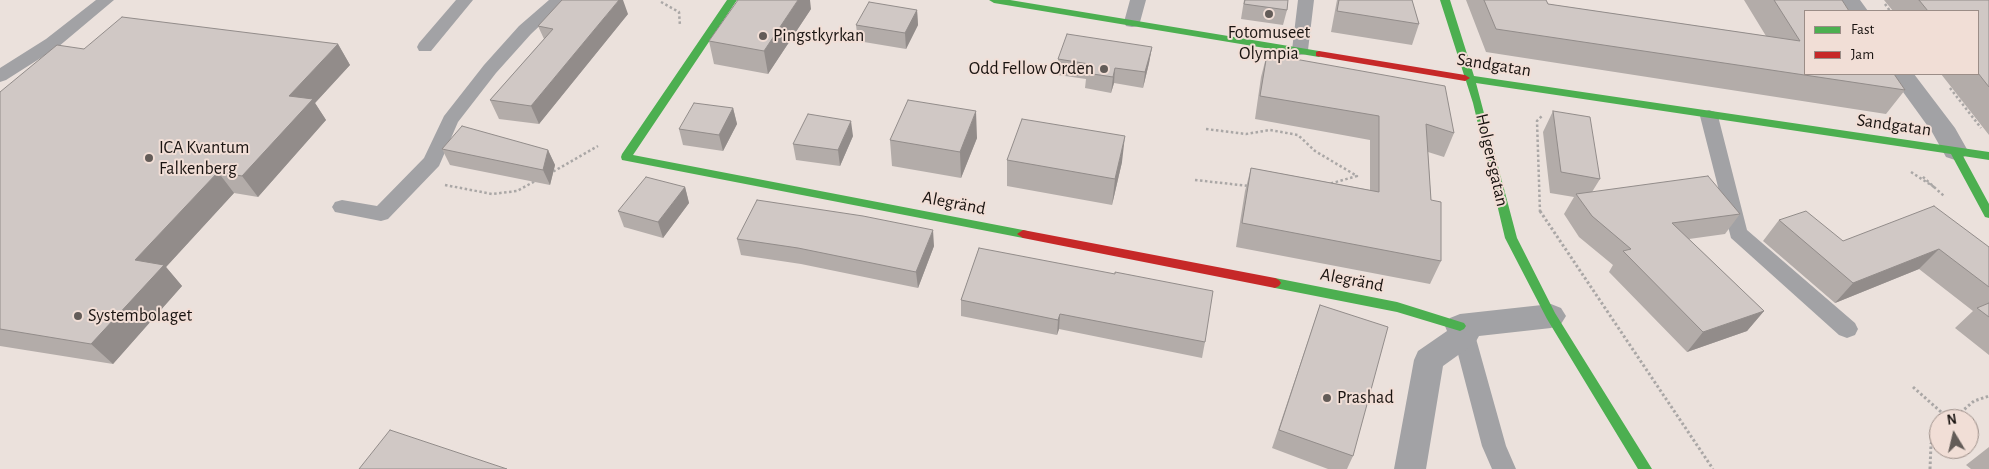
<!DOCTYPE html>
<html>
<head>
<meta charset="utf-8">
<style>
  body { margin:0 }
  #map { position:relative; width:1989px; height:469px; overflow:hidden; background:#ebe1dc; font-family:"Alegreya Sans",sans-serif }
  canvas { display:block }
  .legend { position:absolute; left:1804px; top:10px; width:175px; height:65px; box-sizing:border-box; background:#f1ded6; border:1px solid #9b8d87; margin:0; padding:6px 9px; list-style:none; font-size:15px; color:#1a1411 }
  .legend li { display:flex; align-items:center; gap:10px; height:25px }
  .legend b { width:25px; border:1px solid #9b8d87 }
  .north { position:absolute; left:1929px; top:409px; width:50px; height:50px; box-sizing:border-box; background:#f1ded6; border:1px solid #9b8d87; border-radius:50%; rotate:351deg; font-size:14px; font-weight:700; line-height:20px; text-align:center; color:#1a1411 }
  .north::after { content:''; display:block; margin:auto; width:18px; height:22px; background:#635c58; clip-path:polygon(50% 0,100% 100%,50% 72%,0 100%) }
</style>
</head>
<body>
<div id="map">
<canvas width="1989" height="469"></canvas>
<ul class="legend">
<li><b style="height:6px;background:#4caf50"></b>Fast</li>
<li><b style="height:6px;background:#c62828"></b>Jam</li>
</ul>
<div class="north">N</div>
</div>
<script>
const ctx = document.querySelector('canvas').getContext('2d');
ctx.lineJoin = 'round';
const shape = rows => new Path2D(rows.map(r => 'M' + r).join(''));
function stroke(path, color, width, dash) { ctx.strokeStyle = color; ctx.lineWidth = width; ctx.lineCap = dash ? 'butt' : 'round'; ctx.setLineDash(dash || []); ctx.stroke(path); }
function paint(path, color) { ctx.fillStyle = color; ctx.fill(path, 'evenodd'); }
function drawText(font, color, halo, rows, align = 'center') {
  ctx.font = font + ' "Alegreya Sans",sans-serif'; ctx.lineWidth = 4; ctx.setLineDash([]); ctx.textBaseline = 'middle'; ctx.strokeStyle = halo; ctx.fillStyle = color; for (const [text, x, y, turn = 0] of rows) {
    ctx.save(); ctx.translate(x, y); ctx.rotate((+turn || 0) * Math.PI / 180); ctx.textAlign = isNaN(turn) ? turn : align; if (halo) ctx.strokeText(text, 0, 0); ctx.fillText(text, 0, 0); ctx.restore();
  }
}
stroke(shape([
  [661,2,679,12,680,26],
  [1885,4,1890,11],
  [1950,88,1981,128],
  [1206,129,1246,134,1270,130,1298,135,1315,151,1357,176,1329,184],
  [1911,172,1934,187,1922,176],
  [549,174,598,146],
  [1195,180,1249,186],
  [445,185,492,194,517,191,537,180],
  [1934,187,1944,196],
  [1540,212,1537,121,1543,115]
]), '#aaa7a6', 2.5, [2.5, 2.5]);
stroke(shape([
  [1540,211,1713,469],
  [1913,387,1949,419],
  [1953,419,1974,401,1989,396],
  [1930,469,1931,444,1939,432]
]), '#aaa7a6', 3, [2.5, 2.5]);
paint(shape([
  [96,0,114,0,58,47,6,80,0,82,0,68,46,39,96,0],
  [456,0,473,0,431,51,419,51,417,47,419,43,456,0],
  [549,0,567,0,531,34,496,73,458,122,439,166,388,219,381,221,335,212,332,207,335,202,342,200,377,206,424,158,444,116,484,65,519,26,549,0],
  [1130,0,1146,0,1140,22,1138,26,1132,27,1126,26,1124,22,1130,0],
  [1298,0,1314,0,1308,50,1306,54,1300,55,1294,54,1292,50,1298,0],
  [1709,110,1715,112,1718,116,1747,230,1855,323,1858,329,1855,335,1847,338,1839,335,1731,238,1700,116,1703,112,1709,110],
  [1464,326,1472,329,1475,335,1506,446,1516,469,1492,469,1482,446,1453,335,1456,329,1464,326]
]), '#a2a2a5');
paint(shape([
  [1837,0,1860,0,1868,11,1845,11,1837,0],
  [1890,74,1914,74,1955,128,1968,151,1964,157,1955,160,1946,157,1932,132,1890,74],
  [1551,304,1561,308,1566,316,1561,324,1551,328,1479,336,1475,343,1443,366,1426,469,1394,469,1414,360,1418,351,1447,331,1445,326,1450,318,1460,314,1551,304]
]), '#a2a2a5');
paint(shape([
  [727,0,737,0,633,155,1023,230,1027,231,1029,234,1027,237,1023,238,622,160,621,157,622,154,727,0],
  [989,0,1010,0,1319,51,1324,54,1319,57,994,3,989,0],
  [1440,0,1450,0,1474,76,1989,152,1989,160,1963,156,1989,204,1989,218,1985,217,1951,154,1476,83,1517,238,1555,313,1652,469,1638,469,1547,319,1505,238,1473,103,1466,81,1460,78,1464,75,1440,0],
  [1275,278,1397,302,1464,323,1466,326,1464,329,1460,331,1397,312,1275,288,1271,286,1269,283,1271,280,1275,278]
]), '#4caf50');
paint(shape([
  [1319,51,1465,75,1470,78,1465,81,1316,56,1316,52,1319,51],
  [1023,230,1275,278,1279,280,1281,283,1279,286,1275,288,1023,238,1017,234,1023,230]
]), '#c62828');
paint(shape([
  [1244,0,1288,0,1287,10,1283,25,1241,19],
  [1337,0,1412,0,1419,24,1412,45,1331,32],
  [1466,0,1546,0,1548,4,1766,36,1744,0,1842,0,1905,90,1886,114,1486,52],
  [1884,0,1989,0,1989,135,1941,74,1978,74,1978,11,1893,11],
  [811,9,768,74,714,64,709,41],
  [917,10,918,25,906,49,858,41,856,25],
  [628,14,539,124,499,119,490,100,544,39,538,26],
  [338,44,350,65,315,103,326,120,258,197,234,193,166,267,182,286,113,364,0,346,0,92],
  [1152,47,1149,63,1143,88,1114,83,1111,93,1085,88,1086,79,1058,75,1058,59],
  [1267,54,1454,133,1444,157,1428,152,1431,200,1441,261,1430,284,1236,247,1245,191,1251,168,1370,190,1370,140,1255,119,1261,77],
  [733,108,737,124,723,151,683,145,679,129],
  [1553,111,1600,179,1592,192,1740,214,1725,234,1689,239,1764,311,1747,331,1687,352,1609,272,1613,265,1579,237,1564,214,1574,197,1550,193,1543,132],
  [853,136,840,166,796,160,793,144],
  [977,138,961,178,892,166,890,140],
  [442,149,548,150,555,165,550,185,450,165],
  [1007,160,1122,162,1112,205,1007,186],
  [685,187,689,203,663,238,624,227,618,211],
  [1779,220,1843,241,1989,247,1989,355,1955,328,1973,311,1919,269,1835,303,1763,241],
  [737,239,934,246,918,288,801,264,741,255],
  [979,248,1205,342,1202,358,1059,329,1057,335,961,316,961,300],
  [1320,305,1353,456,1347,469,1328,469,1272,448],
  [1989,447,1989,469,1971,469,1966,465]
]), '#b3aca9');
paint(shape([
  [619,0,623,0,628,14,539,124,531,106],
  [798,0,810,0,811,9,768,74,764,51],
  [917,10,918,25,906,49,905,33],
  [338,44,350,65,315,103,326,120,258,197,242,176,289,96],
  [1152,47,1149,63,1143,88,1145,72],
  [1115,68,1114,83,1111,93,1113,77],
  [733,108,737,124,723,151,719,135],
  [976,111,977,138,961,178,960,152],
  [851,121,853,136,840,166,838,150],
  [1125,136,1122,162,1112,205,1115,179],
  [548,150,555,165,550,185,543,170],
  [218,172,234,193,166,267,182,286,113,364,91,344,135,260],
  [685,187,689,203,663,238,658,222],
  [933,230,934,246,918,288,916,272],
  [1939,249,1919,269,1835,303,1853,283],
  [1764,311,1747,331,1687,352,1703,332],
  [1060,314,1059,329,1057,335,1058,320]
]), '#928c8a');
const building = shape([
  [562,0,619,0,531,106,490,100,553,29,538,26,562,0],
  [738,0,798,0,764,51,709,41,738,0],
  [1245,0,1288,0,1287,10,1244,4,1245,0],
  [1339,0,1412,0,1419,24,1337,11,1339,0],
  [1484,0,1546,0,1548,4,1800,41,1774,0,1842,0,1849,11,1805,11,1805,74,1894,74,1905,90,1496,29,1484,0],
  [1919,0,1989,0,1989,87,1978,73,1978,11,1928,11,1919,0],
  [869,2,917,10,905,33,856,25,869,2],
  [122,17,338,44,289,96,313,99,242,176,218,172,135,260,164,265,91,344,0,329,0,92,57,45,84,49,122,17],
  [1067,34,1152,47,1145,72,1115,68,1113,77,1086,73,1089,64,1058,59,1067,34],
  [1267,54,1445,86,1454,133,1426,124,1431,200,1441,202,1441,261,1242,223,1251,168,1379,192,1379,116,1260,96,1267,54],
  [908,100,976,111,960,152,890,140,908,100],
  [694,103,733,108,719,135,679,129,694,103],
  [1553,111,1590,117,1600,179,1561,172,1553,111],
  [808,114,851,121,838,150,793,144,808,114],
  [1022,119,1125,136,1115,179,1007,160,1022,119],
  [462,126,548,150,543,170,442,149,462,126],
  [1708,176,1740,214,1672,223,1764,311,1703,332,1623,251,1631,249,1592,216,1576,194,1708,176],
  [646,177,685,187,658,222,618,211,646,177],
  [757,200,863,216,933,230,916,272,798,248,737,239,757,200],
  [1934,206,1989,247,1989,287,1939,249,1853,283,1779,220,1806,211,1843,241,1934,206],
  [979,248,1115,274,1115,272,1213,291,1205,342,1060,314,1058,320,961,300,979,248],
  [1989,303,1989,317,1977,308,1989,303],
  [1320,305,1388,327,1353,456,1279,430,1320,305],
  [390,430,507,469,359,469,390,430]
]);
paint(building, '#d0c8c5');
stroke(building, '#928c8a', 1);
for (const [x, y, r, color] of [
  [1269,14,5,"#635c58"],
  [763,36,5,"#635c58"],
  [1104,69,5,"#635c58"],
  [149,158,5,"#635c58"],
  [78,316,5,"#635c58"],
  [1327,398,5,"#635c58"]
]) { const dot = new Path2D(); dot.arc(x, y, r, 0, 2 * Math.PI); ctx.fillStyle = color; ctx.fill(dot); stroke(dot, '#f1ded6', 2); }
drawText('18px', '#1a1411', '#f1ded6', [
  ["Fotomuseet",1269,33,"center"],
  ["Olympia",1269,54,"center"],
  ["Pingstkyrkan",773,36],
  ["Odd Fellow Orden",1094,69,"right"],
  ["ICA Kvantum",159,148],
  ["Falkenberg",159,169],
  ["Systembolaget",88,316],
  ["Prashad",1337,398]
], 'left');
drawText('18px', '#1a1411', '#f1ded6', [
  ["Sandgatan",1494,65,9],
  ["Sandgatan",1894,125,8],
  ["Holgersgatan",1492,160,77],
  ["Alegränd",954,203,11],
  ["Alegränd",1352,280,11]
]);
</script>
</body>
</html>
